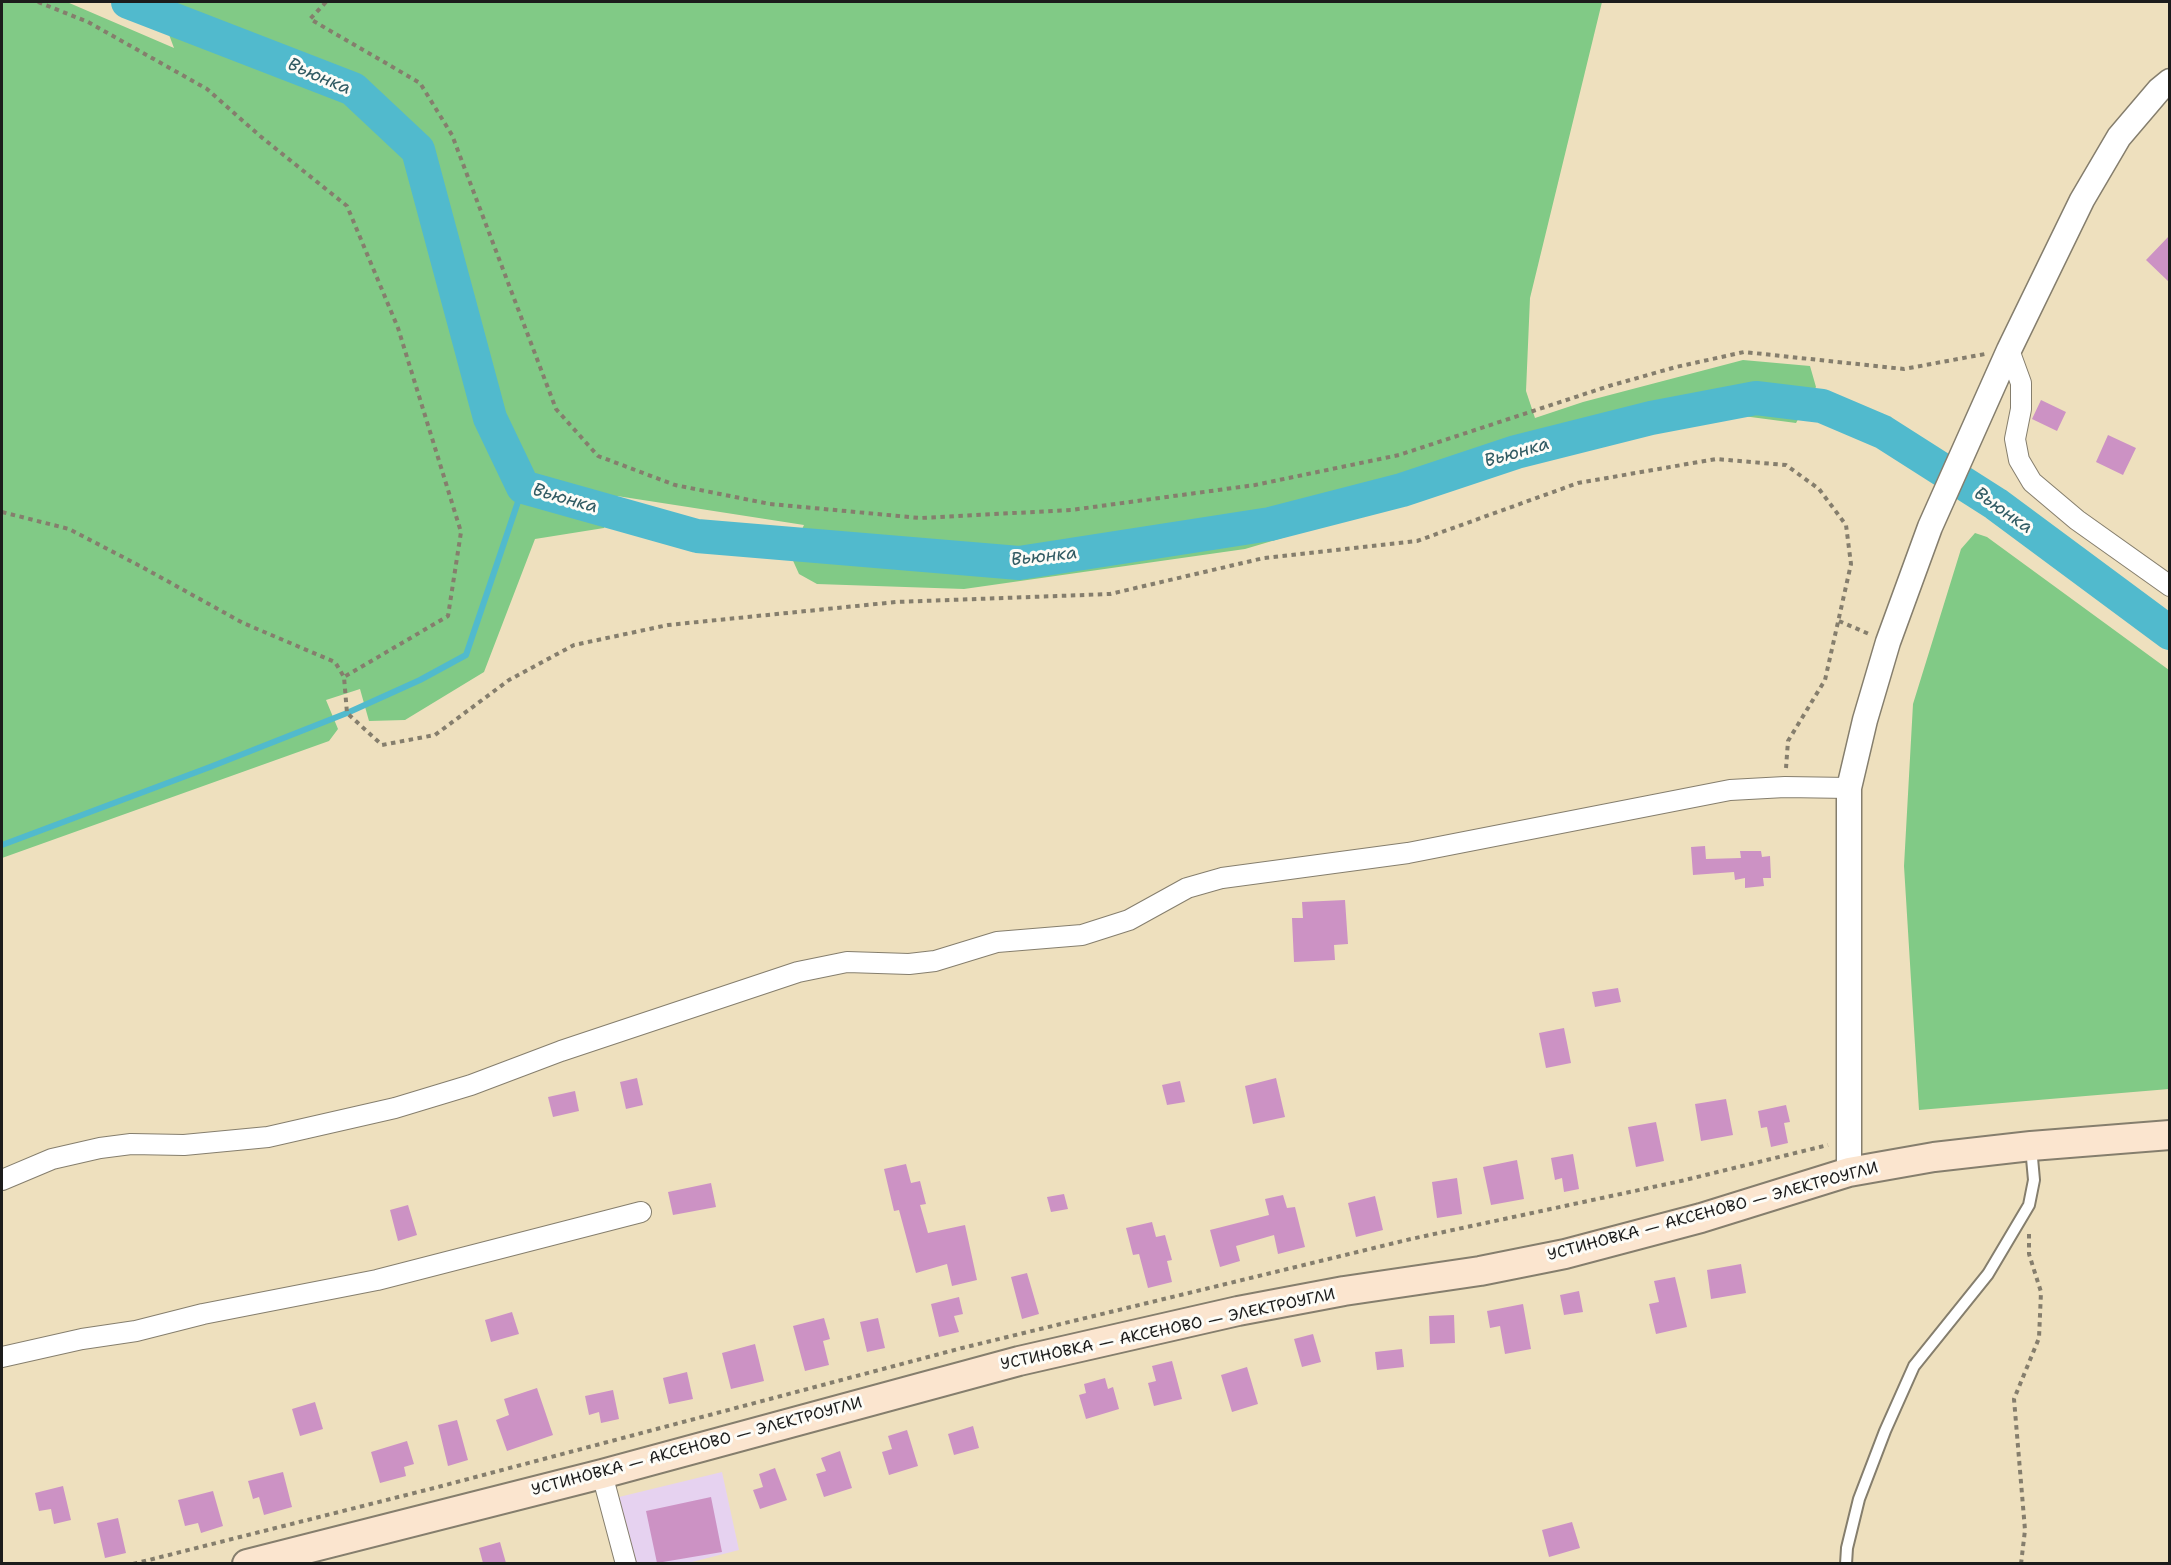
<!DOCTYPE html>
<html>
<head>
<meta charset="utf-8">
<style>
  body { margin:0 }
  #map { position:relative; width:2171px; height:1565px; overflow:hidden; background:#eee0be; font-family:"Shantell Sans",sans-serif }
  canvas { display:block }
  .frame { position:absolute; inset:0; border:3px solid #1c1c1c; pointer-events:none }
</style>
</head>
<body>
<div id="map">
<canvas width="2171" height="1565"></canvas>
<div class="frame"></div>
</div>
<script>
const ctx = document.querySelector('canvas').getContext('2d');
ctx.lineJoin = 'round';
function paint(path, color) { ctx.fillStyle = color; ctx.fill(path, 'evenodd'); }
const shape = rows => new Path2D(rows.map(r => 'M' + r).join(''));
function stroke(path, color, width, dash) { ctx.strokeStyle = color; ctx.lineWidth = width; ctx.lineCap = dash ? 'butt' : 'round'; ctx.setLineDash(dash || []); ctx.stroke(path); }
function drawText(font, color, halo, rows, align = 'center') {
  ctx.font = font + ' "Shantell Sans",sans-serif'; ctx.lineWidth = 6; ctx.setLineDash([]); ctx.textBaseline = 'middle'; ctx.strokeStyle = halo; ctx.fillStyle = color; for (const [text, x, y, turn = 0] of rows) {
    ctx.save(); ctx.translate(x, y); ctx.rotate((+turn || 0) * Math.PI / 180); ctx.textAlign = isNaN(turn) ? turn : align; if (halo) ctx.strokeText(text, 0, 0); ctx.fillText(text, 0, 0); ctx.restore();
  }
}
paint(shape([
  [722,1472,739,1550,688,1563,635,1563,619,1497]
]), '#e6d2f0');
paint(shape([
  [2,2,67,2,174,48,165,24,182,10,164,2,1602,2,1530,298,1526,391,1535,418,1583,402,1743,360,1810,366,1816,387,1796,423,1743,416,1640,432,1245,549,964,589,817,584,799,574,790,554,804,525,617,496,604,528,535,539,484,672,405,720,369,721,360,689,326,700,338,729,329,741,2,858],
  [1975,533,1987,537,2169,670,2169,1089,1919,1110,1904,866,1913,704,1961,549]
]), '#81ca86');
stroke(shape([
  [2,845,210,767,347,713,420,680,466,655,523,487]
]), '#51bacd', 6);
stroke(shape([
  [128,2,353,89,418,150,490,418,523,487,697,536,1019,563,1270,524,1402,490,1516,452,1651,418,1756,398,1822,406,1883,432,1996,504,2170,633]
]), '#51bacd', 34);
paint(shape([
  [2169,236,2169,282,2146,260],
  [2041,400,2066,412,2057,431,2032,419],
  [2108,435,2136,448,2123,475,2096,462],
  [1705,846,1706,859,1741,858,1740,851,1761,851,1762,857,1770,856,1771,878,1763,878,1764,886,1745,888,1745,878,1735,880,1734,872,1693,875,1691,847],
  [1345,900,1348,944,1334,945,1335,960,1294,962,1292,918,1303,918,1302,902],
  [1618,988,1621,1002,1595,1007,1592,992],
  [1564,1028,1571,1063,1546,1068,1539,1033],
  [637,1078,643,1105,626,1109,620,1082],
  [1276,1078,1285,1117,1253,1124,1245,1086],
  [1180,1081,1185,1102,1167,1105,1162,1085],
  [575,1091,579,1111,553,1117,548,1097],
  [1726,1099,1733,1135,1701,1141,1695,1104],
  [1786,1105,1790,1122,1784,1123,1788,1143,1771,1147,1767,1127,1761,1128,1758,1111],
  [1656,1122,1664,1161,1636,1167,1628,1127],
  [1573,1154,1579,1189,1564,1192,1562,1178,1555,1180,1551,1158],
  [1517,1160,1524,1199,1491,1205,1483,1167],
  [906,1164,911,1183,920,1181,926,1204,920,1205,928,1233,965,1225,977,1280,952,1286,947,1264,916,1273,899,1210,894,1211,884,1169],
  [1457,1178,1462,1214,1437,1218,1432,1182],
  [711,1183,716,1207,673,1215,668,1192],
  [1064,1194,1068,1209,1051,1212,1047,1197],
  [1283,1195,1287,1208,1295,1207,1305,1247,1278,1254,1274,1235,1236,1246,1240,1261,1220,1267,1210,1230,1269,1215,1265,1199],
  [1375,1196,1383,1230,1356,1237,1348,1203],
  [408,1205,417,1235,398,1241,390,1210],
  [1152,1222,1156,1237,1165,1235,1172,1260,1167,1261,1172,1282,1148,1288,1139,1254,1133,1255,1126,1228],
  [1741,1264,1746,1293,1711,1299,1707,1270],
  [1027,1273,1039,1314,1022,1319,1011,1277],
  [1675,1277,1687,1327,1656,1334,1649,1304,1659,1302,1654,1281],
  [1579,1291,1583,1312,1564,1315,1560,1295],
  [959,1297,963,1314,954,1316,959,1332,939,1337,931,1304],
  [1523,1304,1531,1349,1505,1354,1500,1326,1490,1328,1487,1311],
  [512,1312,519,1334,491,1342,485,1320],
  [1454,1315,1455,1343,1430,1344,1429,1316],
  [824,1318,830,1339,823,1341,829,1365,805,1371,793,1326],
  [878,1318,885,1348,867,1352,860,1322],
  [1313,1334,1321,1362,1302,1367,1294,1339],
  [755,1344,764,1381,731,1389,722,1353],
  [1402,1349,1404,1367,1377,1370,1375,1352],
  [1172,1361,1182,1399,1154,1406,1148,1383,1156,1381,1152,1366],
  [1247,1367,1258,1404,1232,1412,1221,1375],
  [687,1372,693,1399,669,1404,663,1378],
  [1105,1378,1108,1389,1113,1387,1119,1409,1086,1419,1079,1395,1086,1393,1084,1384],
  [537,1388,553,1435,507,1451,496,1420,509,1415,504,1399],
  [613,1390,619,1419,601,1423,599,1412,589,1415,585,1396],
  [315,1402,323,1429,300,1436,292,1409],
  [457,1420,468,1460,448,1466,438,1425],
  [973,1426,979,1448,954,1455,948,1434],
  [907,1430,918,1466,889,1475,882,1452,892,1449,888,1436],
  [407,1441,414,1464,404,1467,406,1476,380,1483,371,1452],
  [840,1451,852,1488,824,1497,816,1474,826,1471,821,1458],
  [775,1468,787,1500,760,1509,753,1490,763,1487,759,1474],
  [283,1472,292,1507,264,1515,259,1497,253,1499,248,1481],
  [63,1486,71,1520,54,1524,51,1509,39,1511,35,1493],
  [213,1491,223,1526,201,1533,198,1523,185,1526,178,1500],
  [711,1497,722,1552,657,1563,646,1511],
  [118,1518,126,1553,105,1558,97,1523],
  [1572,1522,1580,1548,1549,1557,1542,1530],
  [500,1542,506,1563,483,1563,479,1548]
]), '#cc92c4');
const service = shape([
  [1846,1564,1847,1548,1859,1499,1885,1431,1914,1366,1988,1274,2029,1205,2034,1180,2031,1147]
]);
const minor = shape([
  [2009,350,2021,383,2021,409,2015,439,2019,460,2032,482,2077,520,2170,586],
  [2,1180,52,1159,100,1148,131,1144,184,1145,268,1137,395,1108,471,1085,561,1051,798,972,847,962,909,964,935,961,997,942,1082,935,1129,920,1187,888,1222,878,1408,853,1730,790,1785,787,1849,788],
  [2,1357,82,1339,136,1331,203,1314,377,1280,641,1212],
  [602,1474,626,1564]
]);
const tertiary = shape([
  [1849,1172,1849,788,1865,720,1888,642,1930,527,2009,350,2082,200,2119,137,2159,90,2170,81]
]);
const secondary = shape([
  [247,1564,602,1474,1019,1361,1238,1311,1344,1291,1480,1271,1565,1254,1701,1218,1849,1172,1934,1157,2031,1146,2170,1135]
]);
stroke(service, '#857e6d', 14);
stroke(minor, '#857e6d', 22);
stroke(tertiary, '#857e6d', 27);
stroke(secondary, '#857e6d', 32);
stroke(shape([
  [38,2,88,22,207,89,260,136,347,206,398,328,461,532,448,616,344,677],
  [326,2,310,19,420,83,452,135,556,409,598,456,675,485,770,504,920,518,1071,510,1255,485,1399,455,1609,386,1676,367,1744,352,1904,369,1985,354],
  [2,512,69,529,142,567,243,623,335,662,344,677,347,713,382,745,435,735,509,680,574,645,668,625,896,602,1110,594,1264,558,1417,541,1578,483,1716,459,1786,465,1819,489,1846,525,1851,564,1825,680,1788,741,1786,768],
  [1839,621,1869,634],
  [133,1564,438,1487,962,1348,1411,1239,1681,1181,1828,1145],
  [2021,1564,2025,1530,2014,1399,2039,1338,2041,1292,2029,1254,2029,1232]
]), '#857e6d', 4, [4.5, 4.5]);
stroke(service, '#fff', 10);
stroke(minor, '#fff', 20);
stroke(tertiary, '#fff', 24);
stroke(secondary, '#fbe5cf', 28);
drawText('16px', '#1c1c1c', '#fdfcf7', [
  ["УСТИНОВКА — АКСЕНОВО — ЭЛЕКТРОУГЛИ",1713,1212,-15],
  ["УСТИНОВКА — АКСЕНОВО — ЭЛЕКТРОУГЛИ",1168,1330,-12],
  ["УСТИНОВКА — АКСЕНОВО — ЭЛЕКТРОУГЛИ",697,1447,-15]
]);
drawText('italic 18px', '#315b63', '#fdfcf7', [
  ["Вьюнка",319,77,23],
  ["Вьюнка",1517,453,-16],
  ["Вьюнка",565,499,16],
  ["Вьюнка",2003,511,35],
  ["Вьюнка",1044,557,-6]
]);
</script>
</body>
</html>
